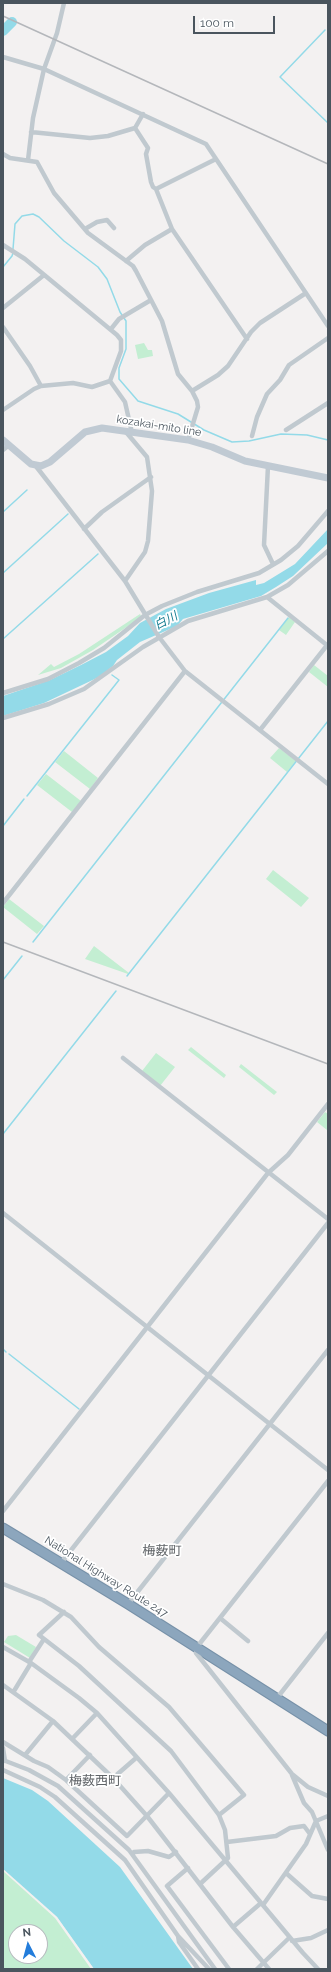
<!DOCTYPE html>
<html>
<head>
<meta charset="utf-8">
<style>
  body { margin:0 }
  #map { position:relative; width:331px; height:1972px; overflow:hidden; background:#f3f1f1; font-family:Raleway,sans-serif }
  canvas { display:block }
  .frame { position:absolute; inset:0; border:4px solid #4a555e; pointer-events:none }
  .north { position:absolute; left:8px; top:1924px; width:40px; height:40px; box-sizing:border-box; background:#fff; border:1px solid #b7bbbf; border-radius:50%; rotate:354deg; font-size:11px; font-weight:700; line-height:16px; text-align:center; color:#4a555e }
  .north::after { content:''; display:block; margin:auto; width:14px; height:18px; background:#247ddb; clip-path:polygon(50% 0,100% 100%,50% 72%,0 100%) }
  .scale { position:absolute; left:193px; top:16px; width:82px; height:18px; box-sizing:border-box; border:2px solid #4a555e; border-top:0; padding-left:5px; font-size:12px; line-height:14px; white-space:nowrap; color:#4a555e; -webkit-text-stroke:3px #fff; paint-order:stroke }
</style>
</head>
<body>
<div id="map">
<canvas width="331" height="1972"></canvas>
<div class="frame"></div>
<div class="north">N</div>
<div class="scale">100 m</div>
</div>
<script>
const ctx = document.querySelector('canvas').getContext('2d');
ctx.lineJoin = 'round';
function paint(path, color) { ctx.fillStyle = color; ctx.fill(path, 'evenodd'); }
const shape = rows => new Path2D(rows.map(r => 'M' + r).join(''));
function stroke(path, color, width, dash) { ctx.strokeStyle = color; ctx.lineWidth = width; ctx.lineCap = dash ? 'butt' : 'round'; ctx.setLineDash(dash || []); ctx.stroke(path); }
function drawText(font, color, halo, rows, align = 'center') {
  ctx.font = font + ' Raleway,"Noto Sans JP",sans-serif'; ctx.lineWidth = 3.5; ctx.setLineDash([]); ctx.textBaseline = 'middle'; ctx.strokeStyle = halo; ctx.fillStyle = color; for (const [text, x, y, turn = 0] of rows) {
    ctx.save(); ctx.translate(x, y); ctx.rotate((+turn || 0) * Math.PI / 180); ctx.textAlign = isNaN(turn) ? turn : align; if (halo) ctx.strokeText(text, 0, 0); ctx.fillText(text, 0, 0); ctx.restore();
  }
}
paint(shape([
  [144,343,148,350,152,350,153,356,138,359,135,345],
  [140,614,141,616,137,620,93,650,61,668,38,675,51,664,54,667,79,654],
  [289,617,295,622,286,635,279,630],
  [314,665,328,676,328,687,309,672],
  [279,748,296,761,287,772,270,758],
  [64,751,98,778,90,789,55,762],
  [46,774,81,801,72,812,37,785],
  [273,870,309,898,301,907,266,879],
  [9,899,44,926,37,934,3,907],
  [94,946,129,973,128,974,85,959],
  [191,1047,226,1075,224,1078,188,1050],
  [156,1053,175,1067,160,1086,142,1071],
  [241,1064,277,1092,274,1095,239,1067],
  [325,1112,328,1114,327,1130,317,1122],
  [16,1635,36,1647,30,1658,4,1642,8,1636],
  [3,1869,57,1917,94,1969,3,1969],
  [16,1932,40,1932,40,1956,16,1956]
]), '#c3eed2');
paint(shape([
  [328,529,328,543,293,576,276,587,261,596,183,619,177,626,140,642,117,660,113,666,99,677,44,703,3,716,3,696,50,680,81,665,106,652,128,636,140,623,166,609,209,593,256,580,256,585,264,583,295,564],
  [3,1778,32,1790,48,1801,120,1867,193,1969,94,1969,57,1917,3,1869]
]), '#93dae8');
paint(shape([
  [3,1869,57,1917,94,1969,91,1969,55,1918,3,1871]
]), '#f3f1f1');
stroke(shape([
  [325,30,280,77,328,123],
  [13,249,15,224,22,216,33,214,39,217,64,241,98,267,107,279,120,312,126,321,126,349,119,368,119,379,138,401,178,414,204,430,232,442,249,441,281,434,307,435,328,440],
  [3,267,12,256,13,253],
  [3,512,27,490],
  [3,573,68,514],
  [3,639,98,554],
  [27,796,119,680,112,675],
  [3,826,24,799],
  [33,942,288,618],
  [127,976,328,721],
  [3,980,22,956],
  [3,1134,116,991],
  [3,1349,6,1352],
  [9,1354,79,1409]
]), '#93dae8', 1.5);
stroke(shape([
  [3,31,12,22]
]), '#93dae8', 10);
const highway = shape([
  [3,1528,128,1604,328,1731]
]);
stroke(highway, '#7791a8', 11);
stroke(shape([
  [3,57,44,69,206,144,328,326],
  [135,128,148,148,146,154,151,182,153,187,156,189],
  [31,132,90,138,108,136,135,128,143,114],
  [3,154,10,158,37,162,54,193,88,233,133,266,136,271,162,321,178,374,192,391,197,401,198,407,188,440],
  [216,159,156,189,172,229,247,339],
  [28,160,33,118,44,69,57,33,64,3],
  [85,229,97,222,107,220,114,228],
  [3,245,25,259,117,335,121,340,121,351,110,381,125,402,132,433],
  [126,261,145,245,172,229],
  [3,308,44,275],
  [3,327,30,366,41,386],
  [111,329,119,319,151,300],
  [192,391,218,375,228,366,251,332,260,323,306,293],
  [3,410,34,389,41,386,73,383,92,387,110,381],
  [286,430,328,403],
  [252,436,257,417,267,394,280,380,289,365,328,338],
  [3,450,8,446],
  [35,465,125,581,159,637,185,671,328,784],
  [268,466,264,545,273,564],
  [84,529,102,512,151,477],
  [125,581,145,552,148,541,152,491,147,457,126,432],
  [267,597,328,646],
  [3,693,48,679,79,663,104,648,145,615,162,606,197,592,259,573,281,560,298,546,328,511],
  [3,718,49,704,84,689,143,647,188,621,267,597,288,585,328,551],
  [260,730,328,644],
  [3,903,185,671],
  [123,1058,328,1219],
  [3,1213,328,1470],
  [328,1481,197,1647,196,1653,292,1774,308,1787,328,1796],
  [3,1511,268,1173,288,1155,328,1104],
  [61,1563,328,1223],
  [3,1584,43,1600,71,1617,99,1647,169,1707,244,1795,219,1815],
  [128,1604,328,1350],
  [64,1612,39,1635,79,1666,171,1751,219,1815,225,1830,228,1858,200,1884],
  [220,1618,248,1641],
  [3,1647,31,1663,79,1698,97,1713,169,1793,303,1953,318,1969],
  [29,1662,44,1639],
  [3,1685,53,1721,113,1778,147,1816,233,1927,269,1969],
  [14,1691,31,1663],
  [277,1698,328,1633],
  [73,1738,97,1713],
  [3,1742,34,1761,48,1767,66,1780,127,1836,169,1793],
  [3,1748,5,1761],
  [25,1755,53,1721],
  [3,1760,29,1770,58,1786,129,1850,215,1969],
  [3,1770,40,1787,55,1797,125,1860,178,1936,179,1942,198,1969],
  [292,1775,304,1803,312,1812,328,1850],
  [113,1778,136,1758],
  [66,1780,90,1755],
  [227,1842,276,1836,290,1828,304,1826,310,1834],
  [133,1854,134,1852,148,1851,169,1857,176,1852],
  [188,1868,167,1886,229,1969],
  [286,1873,312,1896,328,1899],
  [263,1905,306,1844,316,1821,328,1816],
  [233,1927,261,1903],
  [178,1936,209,1969],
  [292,1941,311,1938,328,1930],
  [257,1969,289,1938]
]), '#c0c9cf', 4.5);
stroke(shape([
  [3,440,31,464,41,466,50,462,85,432,102,428,188,440,212,447,245,461,328,478]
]), '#c0cad3', 7);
stroke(highway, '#8ca6bd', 9);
stroke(shape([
  [3,16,328,164],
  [3,942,328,1064]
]), '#b4b7bb', 1.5);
drawText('11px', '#4a555e', '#fff', [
  ["kozakai-mito line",159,426,9],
  ["National Highway Route 247",106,1577,32]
]);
drawText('italic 12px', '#147c90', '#fff', [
  ["白川",166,621,-28]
]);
drawText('13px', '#5e6266', '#fff', [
  ["梅薮町",162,1551],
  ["梅薮西町",95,1781]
]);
</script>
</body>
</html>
